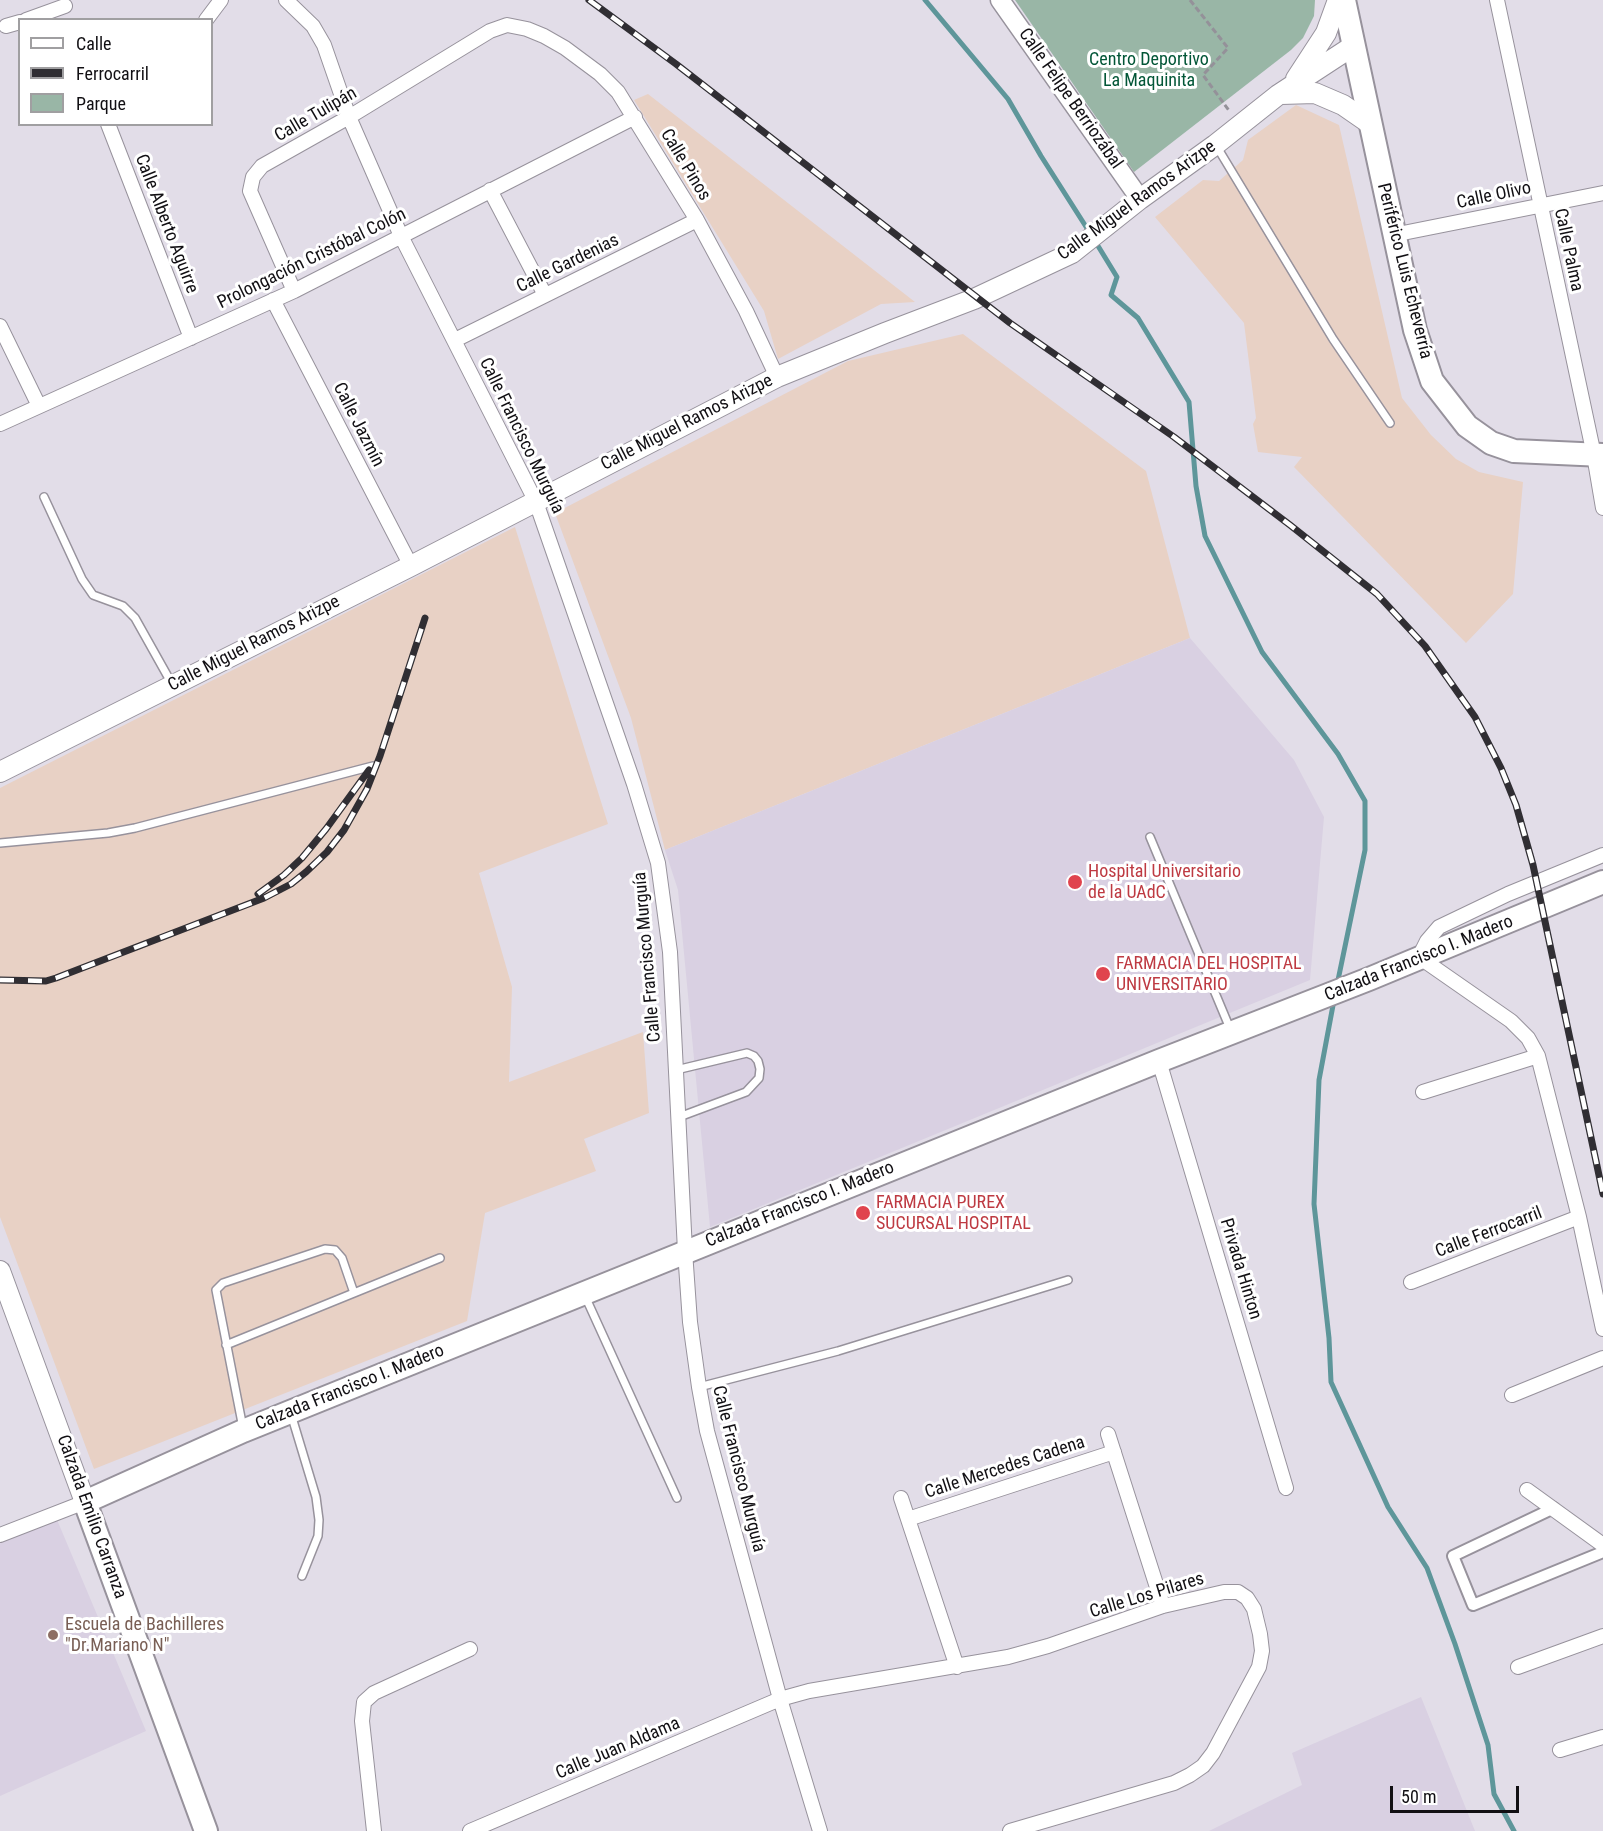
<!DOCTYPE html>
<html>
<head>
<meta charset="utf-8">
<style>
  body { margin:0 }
  #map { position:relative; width:1603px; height:1831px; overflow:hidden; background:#e2dde8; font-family:"Roboto Condensed",sans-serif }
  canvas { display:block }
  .legend { position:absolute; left:18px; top:18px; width:195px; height:108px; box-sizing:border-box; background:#fff; border:2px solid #a09fa1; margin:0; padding:8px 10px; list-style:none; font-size:18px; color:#110f13 }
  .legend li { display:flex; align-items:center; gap:12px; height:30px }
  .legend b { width:30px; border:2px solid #a09fa1 }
  .scale { position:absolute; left:1390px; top:1786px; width:129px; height:27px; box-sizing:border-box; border:3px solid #110f13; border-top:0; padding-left:8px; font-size:18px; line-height:21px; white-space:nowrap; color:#110f13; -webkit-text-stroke:4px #fff; paint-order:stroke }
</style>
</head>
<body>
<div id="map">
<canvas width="1603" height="1831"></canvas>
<ul class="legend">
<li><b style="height:8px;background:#fff"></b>Calle</li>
<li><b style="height:8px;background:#302e33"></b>Ferrocarril</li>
<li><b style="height:16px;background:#99b6a6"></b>Parque</li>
</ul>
<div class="scale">50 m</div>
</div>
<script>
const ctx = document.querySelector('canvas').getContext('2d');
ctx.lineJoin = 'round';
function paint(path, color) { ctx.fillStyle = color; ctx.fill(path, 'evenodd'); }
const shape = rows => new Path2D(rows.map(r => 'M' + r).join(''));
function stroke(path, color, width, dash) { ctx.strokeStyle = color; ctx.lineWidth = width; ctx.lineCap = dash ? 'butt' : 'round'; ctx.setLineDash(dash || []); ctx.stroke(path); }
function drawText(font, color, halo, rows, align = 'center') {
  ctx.font = font + ' "Roboto Condensed",sans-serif'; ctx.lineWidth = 6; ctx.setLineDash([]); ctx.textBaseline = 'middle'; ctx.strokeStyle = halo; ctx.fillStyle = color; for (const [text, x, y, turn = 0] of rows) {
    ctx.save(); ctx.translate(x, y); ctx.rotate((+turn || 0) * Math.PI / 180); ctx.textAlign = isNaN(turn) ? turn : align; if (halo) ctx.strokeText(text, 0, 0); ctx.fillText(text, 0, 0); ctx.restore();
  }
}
paint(shape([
  [648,94,915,302,881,304,778,359,764,311,634,100],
  [1296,105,1339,125,1402,398,1431,435,1456,459,1479,472,1523,482,1513,594,1466,643,1294,467,1302,457,1258,452,1253,424,1256,418,1244,323,1155,217,1203,180,1219,181,1243,160,1248,140],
  [963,334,1146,471,1190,638,665,850,631,718,555,513,848,361],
  [515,527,608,824,479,873,512,987,509,1082,643,1032,649,1113,584,1139,596,1171,485,1213,467,1321,94,1469,0,1217,0,788]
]), '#e8d1c5');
paint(shape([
  [1190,638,1294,760,1324,817,1310,980,710,1227,678,890,665,850],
  [55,1515,146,1731,0,1796,0,1539],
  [1421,1697,1475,1831,1209,1831,1302,1785,1292,1753]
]), '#d9d0e2');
paint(shape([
  [1015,0,1315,0,1314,16,1303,38,1291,50,1134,172]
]), '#99b6a6');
stroke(shape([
  [925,0,1008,99,1041,156,1090,233],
  [1095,241,1117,277,1111,295,1138,318,1189,402,1196,486,1205,536,1262,652,1338,754,1365,801,1365,850,1337,985],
  [1334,1000,1319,1080,1314,1204,1329,1338,1331,1382,1388,1507,1427,1568,1455,1644,1488,1745,1494,1794,1514,1831]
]), '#5e969a', 5);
const service = shape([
  [1217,147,1333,339,1390,423],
  [44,497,82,579,93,595,123,606,135,618,172,684],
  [1150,837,1231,1031],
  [0,843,108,833,135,828,373,766],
  [676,1070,747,1053,754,1056,758,1061,760,1069,759,1078,746,1092,679,1117],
  [585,1296,677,1498],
  [226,1345,440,1258],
  [699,1387,838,1351,1068,1280],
  [291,1414,316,1497,319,1520,318,1536,302,1576],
  [243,1428,216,1290,223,1283,325,1249,335,1250,342,1258,354,1293]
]);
const pedestrian = shape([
  [1554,1508,1453,1556,1473,1605,1603,1552]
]);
const minor = shape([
  [286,0,313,26,324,45,349,117,401,236,536,502,634,784,658,863,670,952,685,1251,690,1322,699,1387,707,1431,780,1699,820,1831],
  [1497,0,1594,455,1603,508],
  [26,20,65,6],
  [206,20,221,0],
  [6,26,20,22],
  [108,124,191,338],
  [490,190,545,295],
  [1393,235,1603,193],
  [294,291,250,191,253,177,262,166,349,117,490,31,507,25,527,29,544,36,565,48,600,74,618,92,697,220,746,311,777,377],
  [273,300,411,566],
  [0,326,39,406],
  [455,340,697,220],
  [0,424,294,291,635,117],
  [1603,855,1508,894,1439,927,1427,941,1419,957,1511,1021,1528,1038,1538,1056,1579,1217,1603,1329],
  [1159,1061,1286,1488],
  [1423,1092,1538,1056],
  [1411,1282,1579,1217],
  [1512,1395,1603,1358],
  [1108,1434,1163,1606],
  [1527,1490,1603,1545],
  [901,1498,957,1667],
  [908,1519,1114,1452],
  [0,1535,85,1502],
  [1518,1667,1603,1636],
  [1560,1750,1603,1737],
  [374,1831,362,1721,364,1702,374,1693,470,1649],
  [470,1831,780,1699,809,1691,1008,1657,1048,1646,1163,1606,1224,1592,1238,1592,1247,1598,1254,1609,1260,1634,1262,1651,1259,1667,1213,1753,1203,1766,1190,1775,1174,1783,1010,1831]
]);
const tertiary = shape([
  [1000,0,1140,199]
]);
const secondary = shape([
  [1296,79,1326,33,1338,0],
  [1281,94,1315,93,1343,105,1369,123],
  [0,772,411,566,777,377,885,333,974,299,1072,253,1140,199,1215,145,1278,95,1353,46],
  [0,1271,85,1502]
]);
const primary = shape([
  [1344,0,1415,330,1432,381,1467,426,1491,443,1514,451,1603,455],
  [206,1831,85,1502,243,1431,1159,1061,1369,979,1603,882]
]);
stroke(service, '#97929c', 10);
stroke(pedestrian, '#97929c', 14);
stroke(minor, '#97929c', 16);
stroke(tertiary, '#97929c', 21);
stroke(secondary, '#97929c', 22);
stroke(primary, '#97929c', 26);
stroke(shape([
  [1190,0,1228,48,1203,75,1230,112]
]), '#949199', 3, [6, 3]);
stroke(service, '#fff', 7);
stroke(pedestrian, '#fff', 10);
stroke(minor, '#fff', 14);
stroke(tertiary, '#fff', 18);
stroke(secondary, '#fff', 20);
stroke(primary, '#fff', 22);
const rail = shape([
  [589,0,676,64,1010,323,1174,437,1290,525,1377,594,1425,646,1475,717,1501,768,1516,805,1533,865,1603,1194],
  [258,894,284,875,302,858,326,829,369,770],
  [0,980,46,981,56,978,264,898,291,884,306,872,327,852,344,830,367,789,380,756,425,618]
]);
stroke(rail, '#302e33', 7);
stroke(rail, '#fff', 4.5, [14]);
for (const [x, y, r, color] of [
  [1075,882,8,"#e0444e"],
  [1103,974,8,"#e0444e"],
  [863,1213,8,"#e0444e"],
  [53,1635,6,"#8d6e63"]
]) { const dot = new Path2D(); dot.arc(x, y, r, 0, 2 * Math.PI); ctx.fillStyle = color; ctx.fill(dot); stroke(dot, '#fff', 2); }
drawText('18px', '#025637', '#fff', [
  ["Centro Deportivo",1149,60],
  ["La Maquinita",1149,81]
]);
drawText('18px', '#110f13', '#fff', [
  ["Calle Felipe Berriozábal",1070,99,55],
  ["Calle Tulipán",316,115,-30],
  ["Calle Pinos",685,165,59],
  ["Calle Olivo",1494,196,-12],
  ["Calle Miguel Ramos Arizpe",1137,201,-36],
  ["Calle Alberto Aguirre",166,224,69],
  ["Calle Palma",1568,250,78],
  ["Prolongación Cristóbal Colón",312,259,-26],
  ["Calle Gardenias",568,264,-26],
  ["Periférico Luis Echeverría",1404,271,76],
  ["Calle Miguel Ramos Arizpe",687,423,-27],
  ["Calle Jazmín",358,425,63],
  ["Calle Francisco Murguía",521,436,64],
  ["Calle Miguel Ramos Arizpe",254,644,-27],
  ["Calle Francisco Murguía",648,957,-95],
  ["Calzada Francisco I. Madero",1419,959,-22],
  ["Calzada Francisco I. Madero",800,1205,-22],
  ["Calle Ferrocarril",1489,1233,-21],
  ["Privada Hinton",1240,1269,73],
  ["Calzada Francisco I. Madero",350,1388,-22],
  ["Calle Mercedes Cadena",1005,1468,-18],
  ["Calle Francisco Murguía",738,1469,76],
  ["Calzada Emilio Carranza",91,1517,70],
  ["Calle Los Pilares",1147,1596,-17],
  ["Calle Juan Aldama",618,1749,-23]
]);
drawText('18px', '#be3a42', '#fff', [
  ["Hospital Universitario",1088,872],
  ["de la UAdC",1088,893],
  ["FARMACIA DEL HOSPITAL",1116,964],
  ["UNIVERSITARIO",1116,985],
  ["FARMACIA PUREX",876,1203],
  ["SUCURSAL HOSPITAL",876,1224]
], 'left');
drawText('18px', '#785e54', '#fff', [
  ["Escuela de Bachilleres",65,1625],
  ["\"Dr.Mariano N\"",65,1646]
], 'left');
</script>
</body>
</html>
